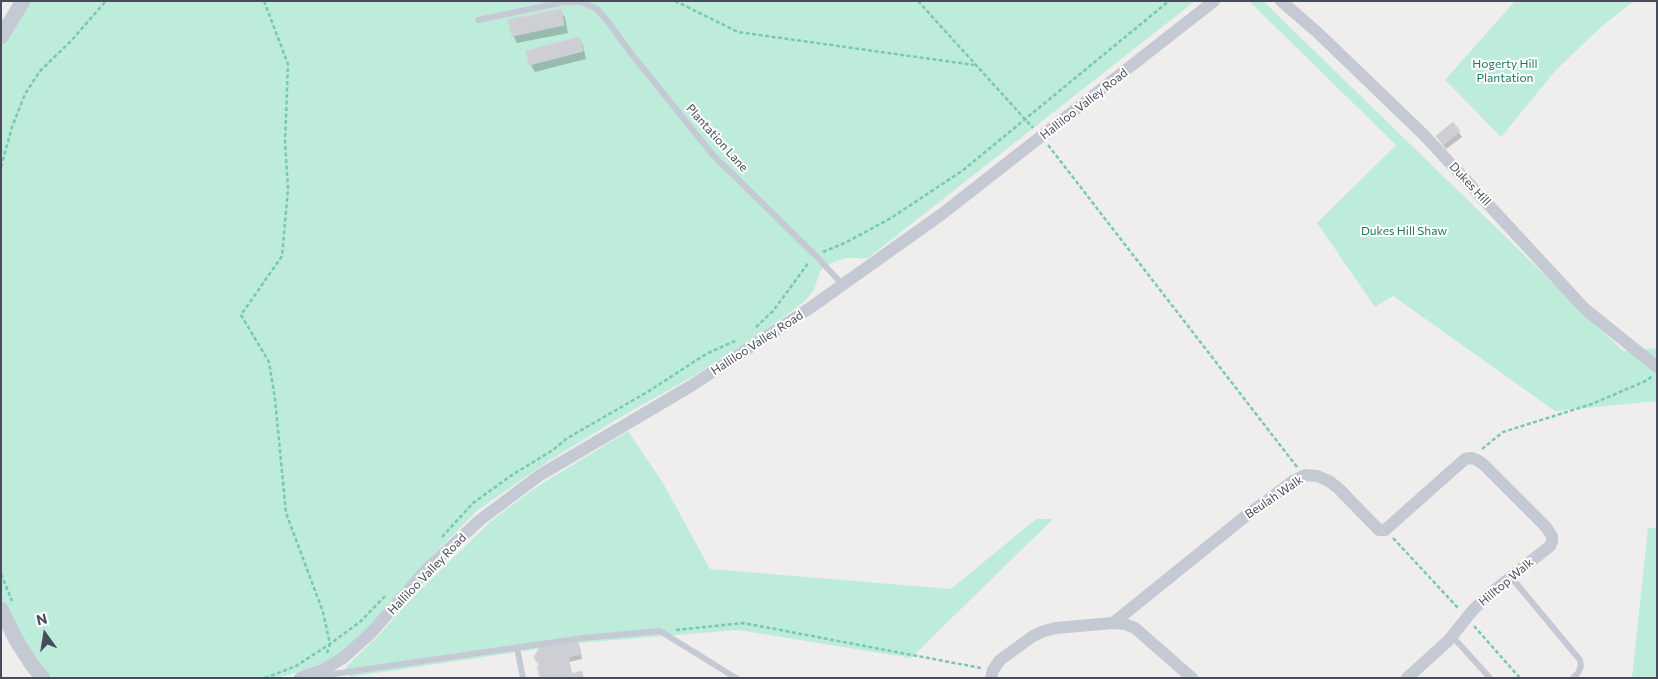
<!DOCTYPE html>
<html>
<head>
<meta charset="utf-8">
<style>
  body { margin:0 }
  #map { position:relative; width:1658px; height:679px; overflow:hidden; background:#f0eeed; font-family:Commissioner,sans-serif }
  canvas { display:block }
  .frame { position:absolute; inset:0; border:2px solid #474c5a; pointer-events:none }
  .north { position:absolute; left:20px; top:609px; width:50px; height:50px; -webkit-text-stroke:4px #fff; paint-order:stroke; rotate:347deg; font-size:14px; font-weight:700; line-height:20px; text-align:center; color:#474c5a }
  .north::after { content:''; display:block; margin:auto; width:18px; height:22px; background:#474c5a; clip-path:polygon(50% 0,100% 100%,50% 72%,0 100%) }
</style>
</head>
<body>
<div id="map">
<canvas width="1658" height="679"></canvas>
<div class="frame"></div>
<div class="north">N</div>
</div>
<script>
const ctx = document.querySelector('canvas').getContext('2d');
ctx.lineJoin = 'round';
function paint(path, color) { ctx.fillStyle = color; ctx.fill(path, 'evenodd'); }
const shape = rows => new Path2D(rows.map(r => 'M' + r).join(''));
function stroke(path, color, width, dash) { ctx.strokeStyle = color; ctx.lineWidth = width; ctx.lineCap = dash ? 'butt' : 'round'; ctx.setLineDash(dash || []); ctx.stroke(path); }
function drawText(font, color, halo, rows, align = 'center') {
  ctx.font = font + ' Commissioner,sans-serif'; ctx.lineWidth = 4; ctx.setLineDash([]); ctx.textBaseline = 'middle'; ctx.strokeStyle = halo; ctx.fillStyle = color; for (const [text, x, y, turn = 0] of rows) {
    ctx.save(); ctx.translate(x, y); ctx.rotate((+turn || 0) * Math.PI / 180); ctx.textAlign = isNaN(turn) ? turn : align; if (halo) ctx.strokeText(text, 0, 0); ctx.fillText(text, 0, 0); ctx.restore();
  }
}
paint(shape([
  [23,1,1195,1,868,258,845,258,829,264,820,271,814,290,805,301,765,331,692,377,626,414,547,462,478,510,426,562,369,628,348,647,328,661,313,668,277,678,50,678,21,640,1,597,1,37],
  [1249,1,1263,1,1623,351,1657,348,1657,401,1555,411,1393,296,1375,307,1317,223,1396,145],
  [1515,1,1634,1,1601,27,1556,70,1501,137,1445,80],
  [628,431,663,483,710,569,951,589,1036,519,1053,519,911,658,738,630,578,643,350,677,346,667,379,635,414,596,491,521,535,488],
  [1648,528,1657,528,1657,678,1632,678]
]), '#bdecdb');
paint(shape([
  [561,11,565,18,568,33,517,43,513,35],
  [579,38,583,46,586,59,535,72,531,65,527,52],
  [1453,124,1462,137,1446,149,1440,141],
  [577,642,580,647,582,659,569,662,572,675,581,673,584,678,542,678,539,667,542,666,538,664,535,659]
]), '#0003');
const building = shape([
  [561,9,564,25,512,36,508,20,561,9],
  [579,37,583,51,529,65,526,51,579,37],
  [1453,122,1460,131,1443,145,1436,136,1453,122],
  [578,641,580,654,568,657,572,674,582,671,583,678,540,677,537,666,539,665,538,662,536,661,534,657,541,646,578,641]
]);
paint(building, '#ceced5');
stroke(building, '#d2d2d9', 1);
stroke(shape([
  [264,1,288,64,285,143,288,189,282,256,241,315,269,362,275,399,286,513,323,612,330,644,327,653],
  [675,1,738,32,974,65],
  [918,1,1033,128],
  [1048,145,1297,467],
  [1,167,12,127,25,94,40,71,70,42,106,1],
  [823,252,847,242,891,218,962,171,1169,1],
  [756,327,773,311,809,262],
  [1482,449,1503,432,1592,404,1648,380,1652,376],
  [442,537,473,503,512,475,553,450,566,439,649,391,706,354,737,340],
  [1393,538,1459,609],
  [1,574,12,601],
  [1474,626,1520,678],
  [676,630,743,623,981,668],
  [265,678,296,666,330,644,361,621,386,595]
]), '#77c8b4', 2.5, [4, 2.5]);
stroke(shape([
  [478,20,564,2,581,2,597,9,609,23,630,52,713,155,815,255,843,285],
  [1511,577,1580,660,1581,666,1578,673,1573,678],
  [1452,636,1490,678],
  [517,648,523,678],
  [326,675,583,638,660,631,736,678]
]), '#c4c9d4', 6);
stroke(shape([
  [1281,1,1317,32,1424,135,1585,309,1657,367],
  [1113,623,1247,515,1293,481,1305,475,1317,476,1329,481,1338,488,1379,530,1385,530,1465,459,1471,458,1477,460,1483,464,1546,527,1552,536,1552,541,1550,546,1491,593,1473,610,1448,641,1407,678],
  [300,678,323,670,343,658,371,633,427,569,480,520,540,475,691,386,810,308,942,214,1214,1],
  [991,678,993,670,1000,660,1033,636,1044,631,1056,628,1113,623,1125,624,1135,628,1192,678]
]), '#c4c9d4', 12);
stroke(shape([
  [1,37,23,1],
  [1,609,16,640,32,665,43,678]
]), '#c4c9d4', 15);
drawText('12px', '#1b7760', '#fff', [
  ["Hogerty Hill",1505,64],
  ["Plantation",1505,78],
  ["Dukes Hill Shaw",1404,231]
]);
drawText('12px', '#474c5a', '#fff', [
  ["Halliloo Valley Road",1084,104,-38],
  ["Plantation Lane",717,138,48],
  ["Dukes Hill",1470,184,47],
  ["Halliloo Valley Road",757,343,-33],
  ["Beulah Walk",1274,497,-34],
  ["Halliloo Valley Road",427,574,-46],
  ["Hilltop Walk",1506,582,-40]
]);
</script>
</body>
</html>
